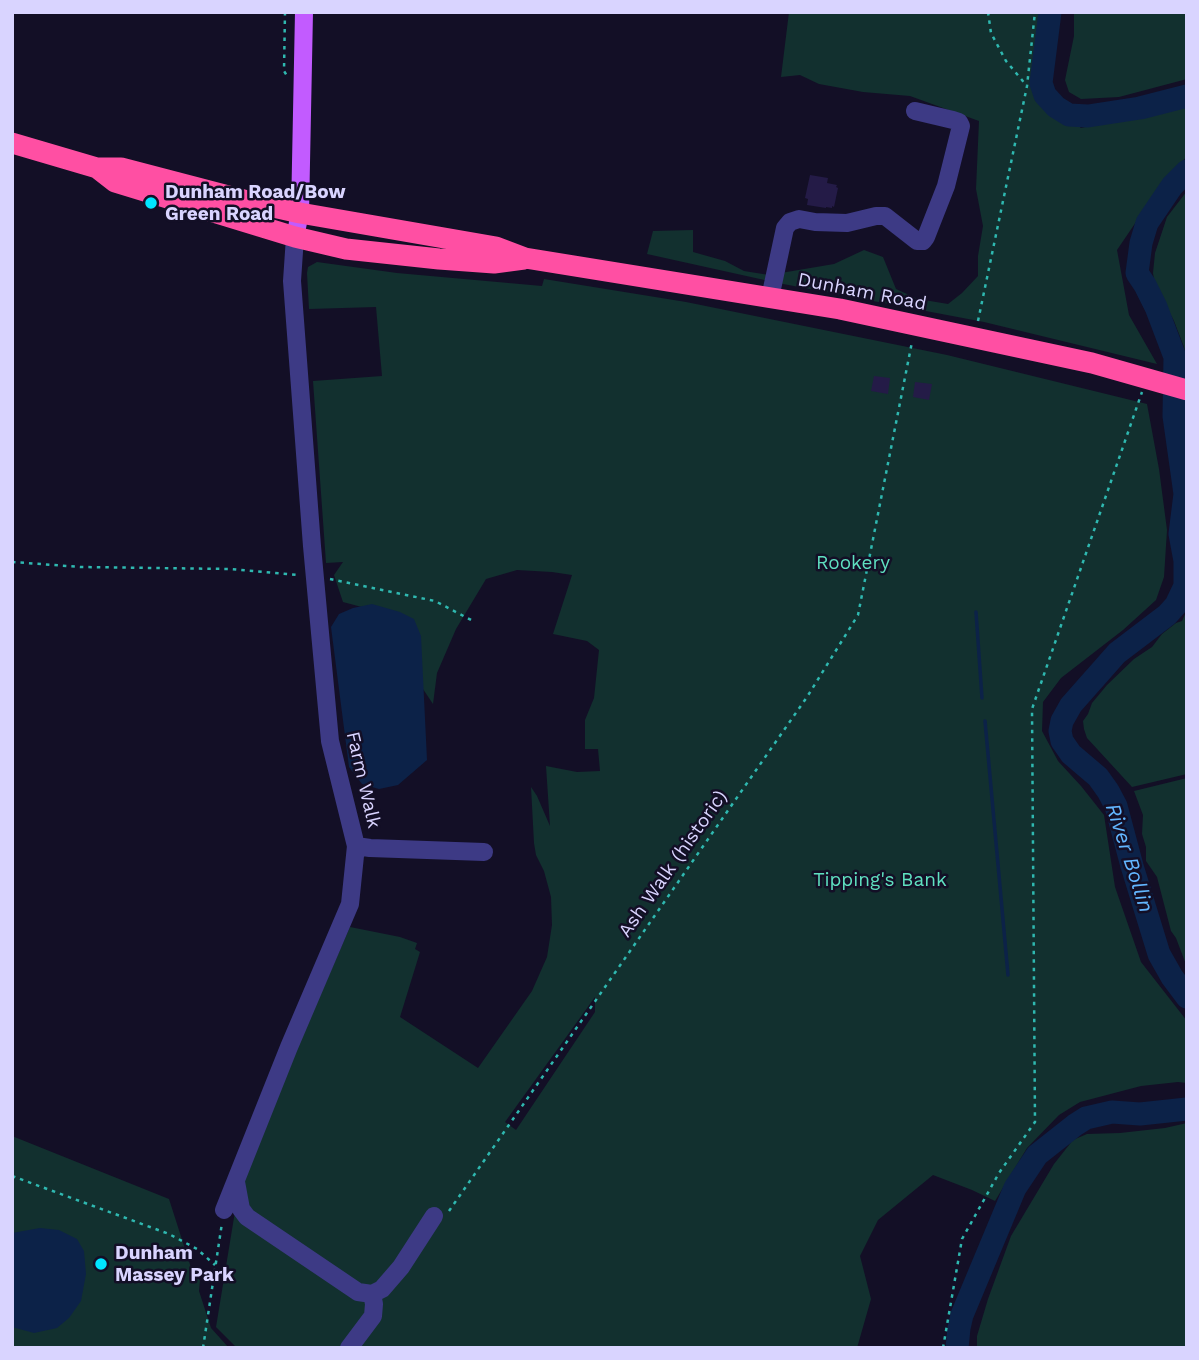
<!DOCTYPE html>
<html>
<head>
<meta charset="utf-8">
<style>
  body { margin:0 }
  #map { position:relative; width:1199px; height:1360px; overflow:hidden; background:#130f26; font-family:"Work Sans",sans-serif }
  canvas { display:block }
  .frame { position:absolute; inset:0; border:14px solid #d9d4ff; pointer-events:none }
</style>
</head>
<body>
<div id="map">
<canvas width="1199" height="1360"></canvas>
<div class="frame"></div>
</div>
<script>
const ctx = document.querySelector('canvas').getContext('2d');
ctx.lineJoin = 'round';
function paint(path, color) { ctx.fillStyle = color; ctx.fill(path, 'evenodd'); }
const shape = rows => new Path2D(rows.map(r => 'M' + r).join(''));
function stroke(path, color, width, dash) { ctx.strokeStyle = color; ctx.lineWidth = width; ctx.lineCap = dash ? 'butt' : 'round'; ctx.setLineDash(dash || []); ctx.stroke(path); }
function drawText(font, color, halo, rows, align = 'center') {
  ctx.font = font + ' "Work Sans",sans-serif'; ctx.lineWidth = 5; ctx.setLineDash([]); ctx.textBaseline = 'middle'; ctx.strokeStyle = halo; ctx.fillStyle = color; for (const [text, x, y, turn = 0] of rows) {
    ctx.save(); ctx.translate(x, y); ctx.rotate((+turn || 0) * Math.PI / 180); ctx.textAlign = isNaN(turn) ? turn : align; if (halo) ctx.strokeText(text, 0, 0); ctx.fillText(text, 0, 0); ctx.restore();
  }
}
paint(shape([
  [789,12,1047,12,1042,37,1039,95,1081,128,1187,104,1187,156,1155,194,1117,250,1129,315,1157,364,984,322,778,283,647,254,653,231,693,230,693,252,725,261,744,271,769,275,834,264,864,250,883,257,896,289,918,299,948,304,962,293,978,276,978,256,983,226,976,189,979,121,910,96,863,92,819,84,800,75,781,77],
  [1074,12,1187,12,1187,79,1119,97,1081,99,1069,92,1065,80,1074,36],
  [1187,191,1187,364,1184,347,1174,321,1155,285,1153,273,1155,253,1167,217],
  [317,262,397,273,542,286,544,279,686,302,947,355,1147,404,1159,469,1167,530,1164,577,1156,600,1123,630,1061,678,1043,702,1042,731,1058,761,1081,786,1104,815,1115,887,1141,962,1187,1021,1187,1083,1178,1082,1141,1086,1080,1102,1059,1115,1027,1148,995,1201,972,1190,933,1175,878,1220,860,1256,871,1299,857,1348,237,1348,216,1327,241,1175,350,927,400,937,417,943,415,949,420,952,400,1017,478,1068,532,991,547,957,552,925,551,897,544,871,536,855,534,843,531,787,537,796,550,826,546,766,577,772,600,771,598,749,585,749,585,720,594,698,599,650,587,641,553,634,572,575,552,572,517,570,486,579,456,629,437,673,433,704,413,674,388,614,343,602,334,575,343,562,326,563,313,381,382,376,376,307,309,309,307,273,308,267],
  [595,997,595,1012,516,1130,505,1122],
  [1187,610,1187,774,1132,787,1087,738,1084,729,1083,721,1088,714,1092,703,1107,685,1134,659,1152,647,1162,634,1176,623,1182,621],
  [1187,778,1187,967,1176,938,1171,931,1157,877,1146,861,1146,847,1142,834,1143,815,1134,791],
  [1187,1123,1187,1348,977,1348,977,1336,988,1299,1011,1236,1054,1164,1073,1140,1087,1134,1120,1133,1165,1128],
  [12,1136,169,1199,194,1277,200,1280,199,1291,211,1328,229,1348,12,1348]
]), '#12302f');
paint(shape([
  [372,604,400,612,414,619,421,636,427,760,398,785,379,789,362,784,349,767,331,627,339,614,353,608],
  [40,1228,59,1230,77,1239,84,1251,86,1274,81,1301,69,1318,57,1328,34,1333,12,1327,12,1233]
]), '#0c2248');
stroke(shape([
  [1183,549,1187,549],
  [976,612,982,698],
  [985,721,1008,975]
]), '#0c2248', 3.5);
stroke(shape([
  [1050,12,1041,83,1045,95,1056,107,1069,115,1088,116,1140,108,1187,96],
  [1187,171,1172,186,1147,223,1141,243,1137,273,1145,285,1156,307,1175,357,1174,416,1185,494,1180,534,1185,561,1185,586,1176,605,1167,615,1117,653,1071,705,1062,721,1060,731,1062,741,1071,754,1098,777,1108,791,1116,806,1132,866,1159,954,1172,977,1187,997],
  [957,1348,959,1328,962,1315,1015,1188,1037,1155,1075,1125,1086,1118,1112,1112,1140,1114,1187,1109]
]), '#0c2248', 23);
paint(shape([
  [810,175,828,178,827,183,837,185,836,187,838,188,834,207,832,206,832,208,826,207,826,208,807,205,808,199,805,198],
  [874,376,890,378,888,394,871,391],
  [915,382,932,384,929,400,913,397]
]), '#241b47');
stroke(shape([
  [285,12,284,71,287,76,289,77],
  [988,12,991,33,1006,61,1027,86],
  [978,321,1027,86,1035,12],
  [12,562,81,567,230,569,299,575],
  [330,579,435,601,473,621],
  [12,1176,169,1234,197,1249,215,1265],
  [449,1211,807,697,858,615,912,342],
  [203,1348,222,1223],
  [943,1348,962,1239,999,1173,1035,1122,1032,709,1142,392]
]), '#2fb8b0', 2.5, [3.5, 5]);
stroke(shape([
  [770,298,785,228,790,222,799,219,815,222,847,223,876,216,885,216,917,241,923,241,926,237,946,186,961,126,959,122,953,120,915,111],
  [356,846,370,848,484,852],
  [236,1182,241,1209,247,1217,358,1292,372,1294,382,1289,401,1267,434,1216],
  [224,1210,289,1047,350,904,356,846,330,741,312,546,292,281,295,237],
  [349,1348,373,1316,374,1304,372,1294]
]), '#3d3a85', 18);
stroke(shape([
  [295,237,300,213,304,12]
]), '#c25bff', 18);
stroke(shape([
  [12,143,97,168,121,168,251,202,300,213,496,247,525,258,840,309,1092,363,1187,390],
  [97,168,115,182,295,237,346,249,439,259,494,263,524,259]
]), '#ff4fa3', 21);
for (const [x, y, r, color] of [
  [151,203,7,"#00e5ff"],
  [101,1264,7,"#00e5ff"]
]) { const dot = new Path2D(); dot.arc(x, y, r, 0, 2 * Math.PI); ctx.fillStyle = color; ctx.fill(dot); stroke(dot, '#130f26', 2.5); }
drawText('bold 19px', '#d9d4ff', '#130f26', [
  ["Dunham Road/Bow",165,192],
  ["Green Road",165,214],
  ["Dunham",115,1253],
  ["Massey Park",115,1275]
], 'left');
drawText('19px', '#d9d4ff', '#130f26', [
  ["Dunham Road",862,292,11],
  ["Farm Walk",363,780,77],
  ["Ash Walk (historic)",673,864,-55]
]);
drawText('19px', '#5fe0c0', '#130f26', [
  ["Rookery",853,563],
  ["Tipping's Bank",880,880]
]);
drawText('italic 21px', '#62b6ff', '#130f26', [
  ["River Bollin",1129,858,72]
]);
</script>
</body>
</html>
